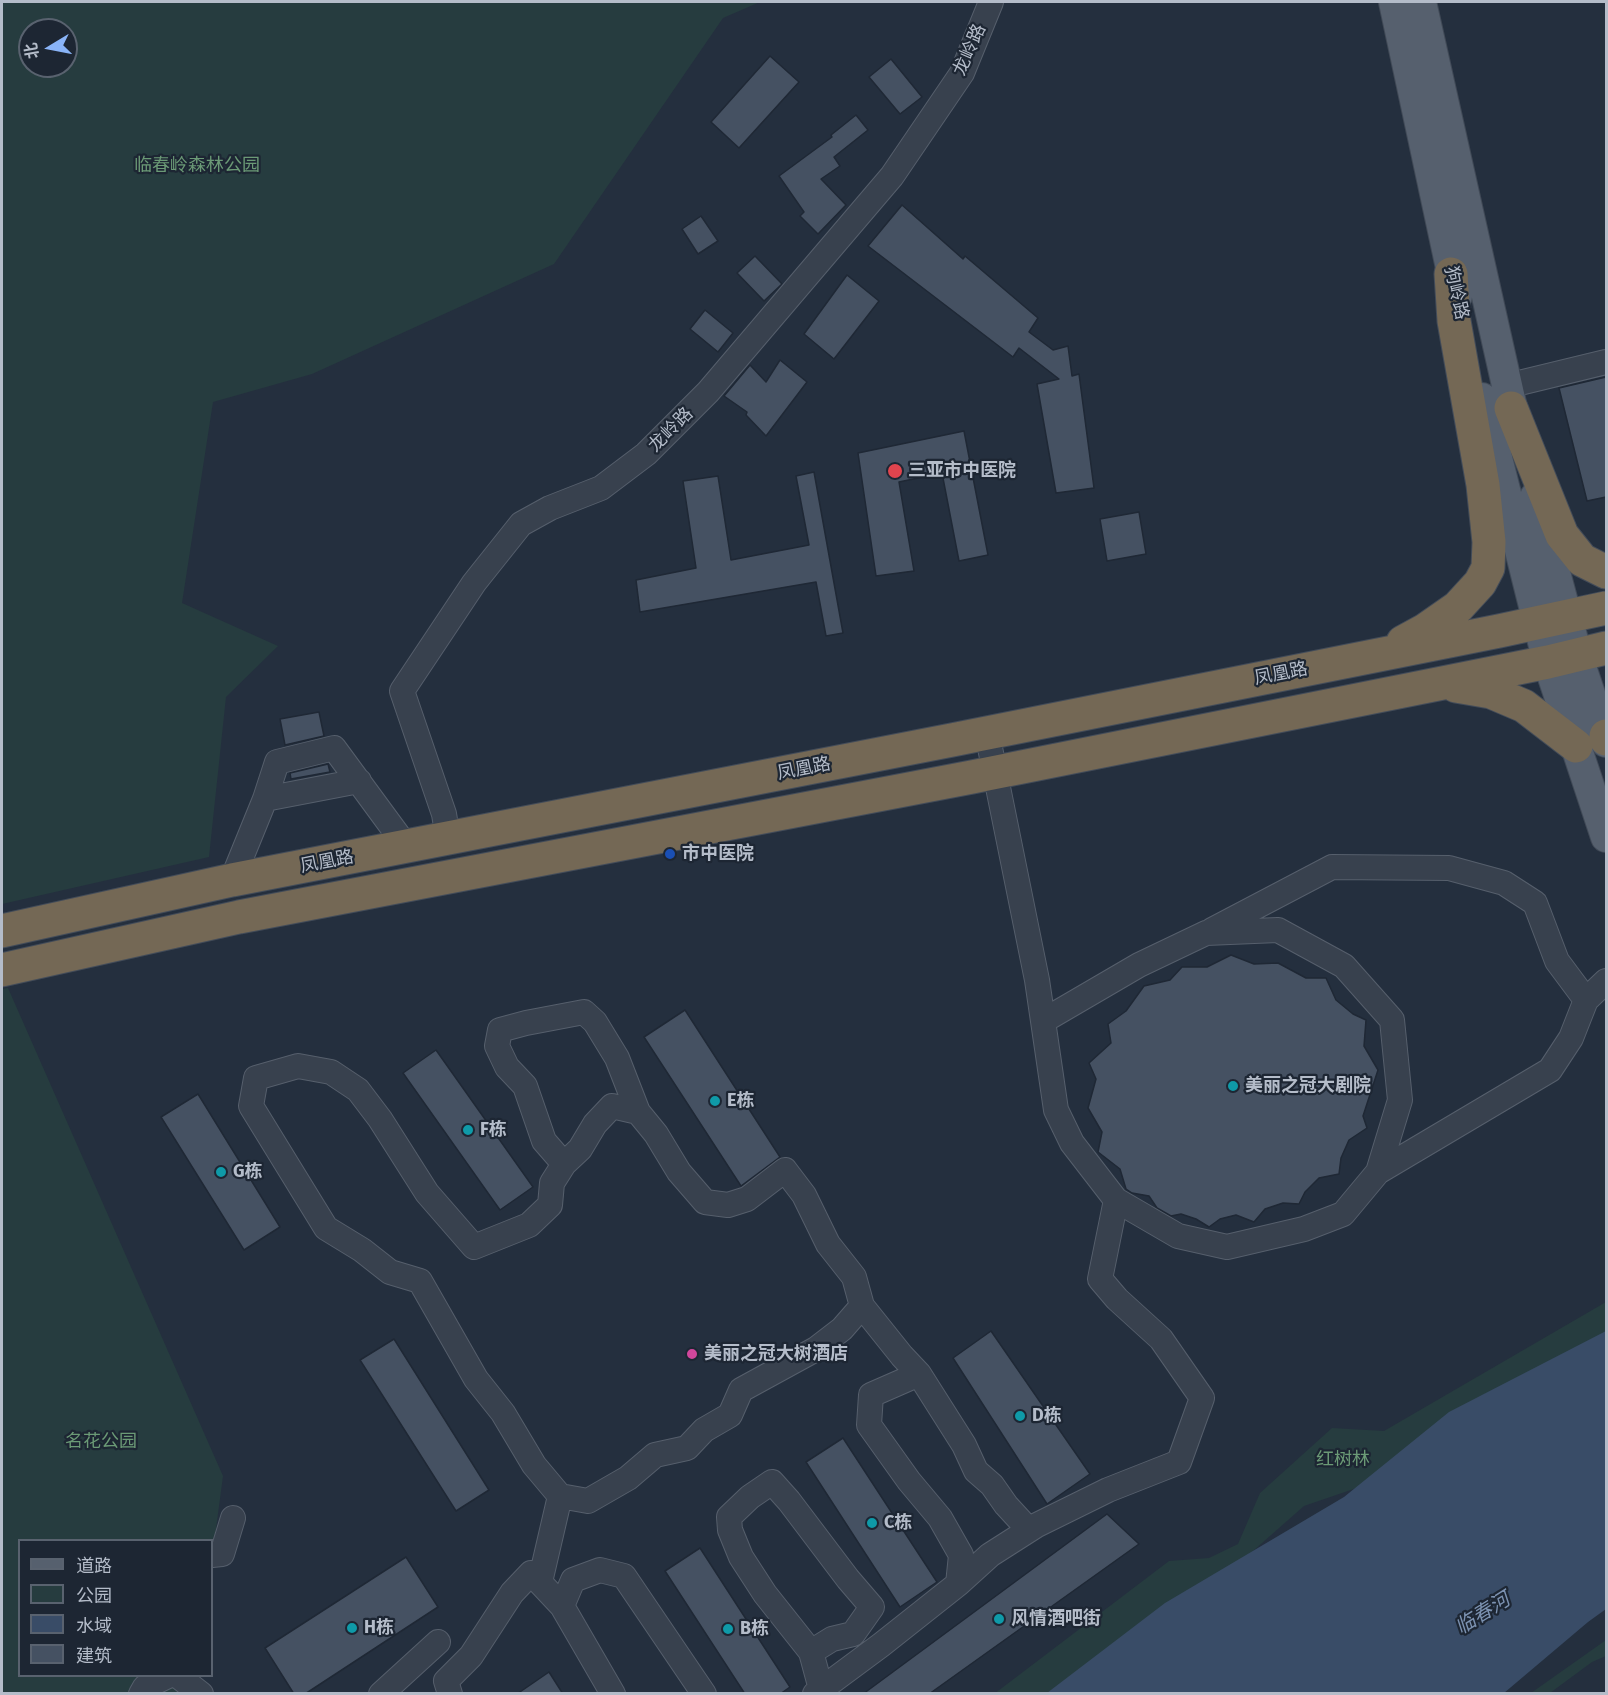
<!DOCTYPE html>
<html>
<head>
<meta charset="utf-8">
<style>
  body { margin:0 }
  #map { position:relative; width:1608px; height:1695px; overflow:hidden; background:#242f3e; font-family:"Fira Sans","Noto Sans SC",sans-serif }
  canvas { display:block }
  .frame { position:absolute; inset:0; border:3px solid #b4bcc9; pointer-events:none }
  .legend { position:absolute; left:18px; top:1539px; width:195px; height:138px; box-sizing:border-box; background:#1d2633; border:2px solid #59626f; margin:0; padding:8px 10px; list-style:none; font-size:18px; color:#b4bcc9 }
  .legend li { display:flex; align-items:center; gap:12px; height:30px }
  .legend b { width:30px; border:2px solid #59626f }
  .north { position:absolute; left:18px; top:18px; width:60px; height:60px; box-sizing:border-box; background:#1d2633; border:2px solid #59626f; border-radius:50%; rotate:260deg; font-size:16px; font-weight:700; line-height:24px; text-align:center; color:#b4bcc9 }
  .north::after { content:''; display:block; margin:auto; width:21px; height:27px; background:#8ab4f8; clip-path:polygon(50% 0,100% 100%,50% 72%,0 100%) }
</style>
</head>
<body>
<div id="map">
<canvas width="1608" height="1695"></canvas>
<div class="frame"></div>
<ul class="legend">
<li><b style="height:8px;background:#56606e"></b>道路</li>
<li><b style="height:16px;background:#263c3f"></b>公园</li>
<li><b style="height:16px;background:#394c67"></b>水域</li>
<li><b style="height:16px;background:#455162"></b>建筑</li>
</ul>
<div class="north">北</div>
</div>
<script>
const ctx = document.querySelector('canvas').getContext('2d');
ctx.lineJoin = 'round';
function paint(path, color) { ctx.fillStyle = color; ctx.fill(path, 'evenodd'); }
const shape = rows => new Path2D(rows.map(r => 'M' + r).join(''));
function stroke(path, color, width, dash) { ctx.strokeStyle = color; ctx.lineWidth = width; ctx.lineCap = dash ? 'butt' : 'round'; ctx.setLineDash(dash || []); ctx.stroke(path); }
function drawText(font, color, halo, rows, align = 'center') {
  ctx.font = font + ' "Fira Sans","Noto Sans SC",sans-serif'; ctx.lineWidth = 4.5; ctx.setLineDash([]); ctx.textBaseline = 'middle'; ctx.strokeStyle = halo; ctx.fillStyle = color; for (const [text, x, y, turn = 0] of rows) {
    ctx.save(); ctx.translate(x, y); ctx.rotate((+turn || 0) * Math.PI / 180); ctx.textAlign = isNaN(turn) ? turn : align; if (halo) ctx.strokeText(text, 0, 0); ctx.fillText(text, 0, 0); ctx.restore();
  }
}
paint(shape([
  [2,2,760,2,723,18,554,264,312,374,213,402,182,603,278,646,226,697,209,857,2,904],
  [30,30,66,30,66,66,30,66],
  [8,988,223,1476,212,1559,212,1540,20,1540,20,1676,195,1676,192,1693,2,1694,2,989],
  [1606,1302,1606,1339,1380,1480,1304,1506,1211,1588,1053,1693,994,1694,1169,1561,1209,1558,1238,1544,1260,1493,1332,1428,1384,1431],
  [1606,1640,1606,1656,1592,1662,1550,1693,1531,1693]
]), '#263c3f');
paint(shape([
  [1606,1331,1606,1609,1588,1622,1504,1693,1047,1693,1165,1603,1344,1497,1449,1412]
]), '#394c67');
const building = shape([
  [770,56,799,82,739,148,711,122,770,56],
  [891,59,922,97,900,114,869,77,891,59],
  [856,115,868,130,834,157,840,166,821,179,846,205,818,234,800,216,804,212,779,176,832,137,831,135,856,115],
  [902,205,963,259,965,256,1038,318,1029,332,1053,350,1068,346,1072,376,1079,374,1094,488,1056,493,1037,384,1059,379,1019,348,1013,357,868,246,902,205],
  [701,216,718,241,698,254,682,229,701,216],
  [755,256,782,284,764,301,737,273,755,256],
  [847,275,879,301,834,359,804,334,847,275],
  [705,310,733,333,718,352,690,329,705,310],
  [780,360,807,382,766,436,746,415,747,412,724,396,750,365,766,382,780,360],
  [1606,377,1606,497,1587,501,1559,388,1606,377],
  [964,431,988,555,959,561,942,473,899,482,914,571,876,576,858,453,964,431],
  [814,472,843,633,826,636,816,582,640,612,636,580,696,568,683,481,718,476,731,560,809,545,796,476,814,472],
  [1139,512,1146,554,1107,561,1100,519,1139,512],
  [319,712,324,736,285,745,280,719,319,712],
  [328,764,330,772,291,779,290,773,328,764],
  [1231,955,1254,964,1278,963,1306,978,1326,978,1336,1000,1353,1014,1366,1020,1364,1046,1378,1070,1363,1116,1367,1128,1349,1140,1341,1158,1339,1174,1319,1178,1305,1192,1299,1204,1283,1203,1265,1209,1254,1222,1236,1215,1220,1219,1209,1227,1196,1219,1181,1214,1171,1216,1157,1208,1149,1196,1132,1193,1126,1189,1120,1169,1098,1152,1102,1132,1088,1108,1096,1079,1089,1063,1111,1043,1108,1024,1126,1011,1144,986,1170,980,1182,967,1207,967,1231,955],
  [685,1010,780,1157,741,1186,644,1037,685,1010],
  [436,1050,533,1187,500,1210,403,1073,436,1050],
  [198,1094,280,1227,244,1250,161,1117,198,1094],
  [991,1331,1090,1474,1047,1504,953,1358,991,1331],
  [394,1339,489,1490,456,1511,360,1360,394,1339],
  [843,1438,937,1582,900,1607,806,1462,843,1438],
  [1107,1514,1139,1544,929,1694,863,1694,1107,1514],
  [700,1548,790,1687,780,1694,745,1694,665,1571,700,1548],
  [406,1557,438,1607,305,1694,294,1694,265,1648,406,1557],
  [549,1672,563,1694,517,1694,549,1672]
]);
paint(building, '#455162');
stroke(building, '#1f2835', 1.5);
const minor = shape([
  [1507,386,1606,362],
  [987,733,1037,980,1043,1021],
  [265,799,359,781],
  [448,838,444,814,402,691,474,583,521,524,550,508,601,488,646,454,708,392,892,176,962,73,991,2],
  [232,880,265,799,277,762,334,748,406,846],
  [1212,930,1332,867,1449,868,1504,883,1535,903,1557,961,1586,1000],
  [1278,930,1344,966,1392,1020,1400,1100,1378,1172,1343,1214,1304,1229,1227,1247,1178,1236,1116,1200,1072,1143,1056,1110,1043,1021,1139,965,1206,933,1278,930],
  [564,1164,544,1141,525,1086,507,1067,497,1046,500,1030,526,1023,584,1012,595,1022,617,1058,638,1112],
  [1378,1172,1550,1070,1571,1038,1586,1000,1606,981],
  [919,1374,871,1395,869,1425,909,1481,940,1518,961,1555,958,1584],
  [560,1496,534,1465,503,1413,476,1379,420,1281,390,1272,362,1250,326,1228,251,1106,256,1078,298,1066,331,1072,358,1090,380,1119,427,1193,474,1247,529,1225,550,1205,552,1183,564,1164,580,1149,595,1124,612,1106,638,1112,656,1134,679,1172,705,1202,728,1205,747,1199,785,1170,804,1195,828,1244,854,1277,862,1306],
  [212,1555,222,1554,233,1518],
  [540,1582,560,1496,588,1501,628,1478,655,1455,687,1448,704,1430,730,1415,741,1390,816,1349,842,1329,862,1306,902,1356,919,1374,964,1445,976,1471,992,1485,1006,1505,1029,1530],
  [562,1606,573,1580,600,1570,624,1576,704,1694],
  [811,1652,832,1639,853,1634,872,1607,848,1579,789,1501,772,1482,750,1497,729,1517,730,1530,741,1557,765,1594,811,1652,821,1689],
  [178,1676,201,1694],
  [141,1694,145,1687,168,1676],
  [381,1694,438,1642],
  [450,1694,446,1681,471,1656,512,1593,531,1573,562,1606,613,1694],
  [815,1694,881,1645,958,1584,990,1555,1037,1525,1108,1490,1179,1462,1202,1398,1161,1339,1117,1299,1100,1279,1116,1200]
]);
const major = shape([
  [1394,2,1457,296],
  [1421,2,1517,430],
  [1482,398,1548,662,1606,837],
  [1535,497,1577,655,1606,742]
]);
const highway = shape([
  [1511,408,1562,535,1582,560,1606,572],
  [1403,642,1425,630,1458,607,1480,583,1488,568,1489,542,1483,485,1454,321,1451,274],
  [1456,686,1491,692,1524,706,1576,746],
  [1606,739,1606,736],
  [2,931,232,880,952,740,1499,631,1606,608],
  [2,970,239,917,972,777,1548,662,1606,648]
]);
stroke(minor, '#565f6c', 26);
stroke(major, '#414a57', 32);
stroke(highway, '#434c59', 35);
stroke(minor, '#38414e', 24);
stroke(major, '#56606e', 30);
stroke(highway, '#746855', 33);
for (const [x, y, r, color] of [
  [895,471,8,"#e0444e"],
  [670,854,6,"#1a4fb4"],
  [1233,1086,6,"#0f9aa8"],
  [715,1101,6,"#0f9aa8"],
  [468,1130,6,"#0f9aa8"],
  [221,1172,6,"#0f9aa8"],
  [692,1354,6,"#d1479c"],
  [1020,1416,6,"#0f9aa8"],
  [872,1523,6,"#0f9aa8"],
  [999,1619,6,"#0f9aa8"],
  [352,1628,6,"#0f9aa8"],
  [728,1629,6,"#0f9aa8"]
]) { const dot = new Path2D(); dot.arc(x, y, r, 0, 2 * Math.PI); ctx.fillStyle = color; ctx.fill(dot); stroke(dot, '#1d2633', 2); }
drawText('18px', '#b4bcc9', '#1d2633', [
  ["龙岭路",970,50,-66],
  ["狗岭路",1456,293,77],
  ["龙岭路",671,430,-45],
  ["凤凰路",1281,674,-11],
  ["凤凰路",804,769,-11],
  ["凤凰路",327,862,-11]
]);
drawText('18px', '#6b9a76', '#1d2633', [
  ["临春岭森林公园",197,166],
  ["名花公园",101,1442],
  ["红树林",1343,1460]
]);
drawText('bold 18px', '#b4bcc9', '#1d2633', [
  ["三亚市中医院",908,471],
  ["市中医院",682,854],
  ["美丽之冠大剧院",1245,1086],
  ["E栋",727,1101],
  ["F栋",480,1130],
  ["G栋",233,1172],
  ["美丽之冠大树酒店",704,1354],
  ["D栋",1032,1416],
  ["C栋",884,1523],
  ["风情酒吧街",1011,1619],
  ["H栋",364,1628],
  ["B栋",740,1629]
], 'left');
drawText('italic 20px', '#7c92b1', '#1d2633', [
  ["临春河",1483,1614,-32]
]);
</script>
</body>
</html>
